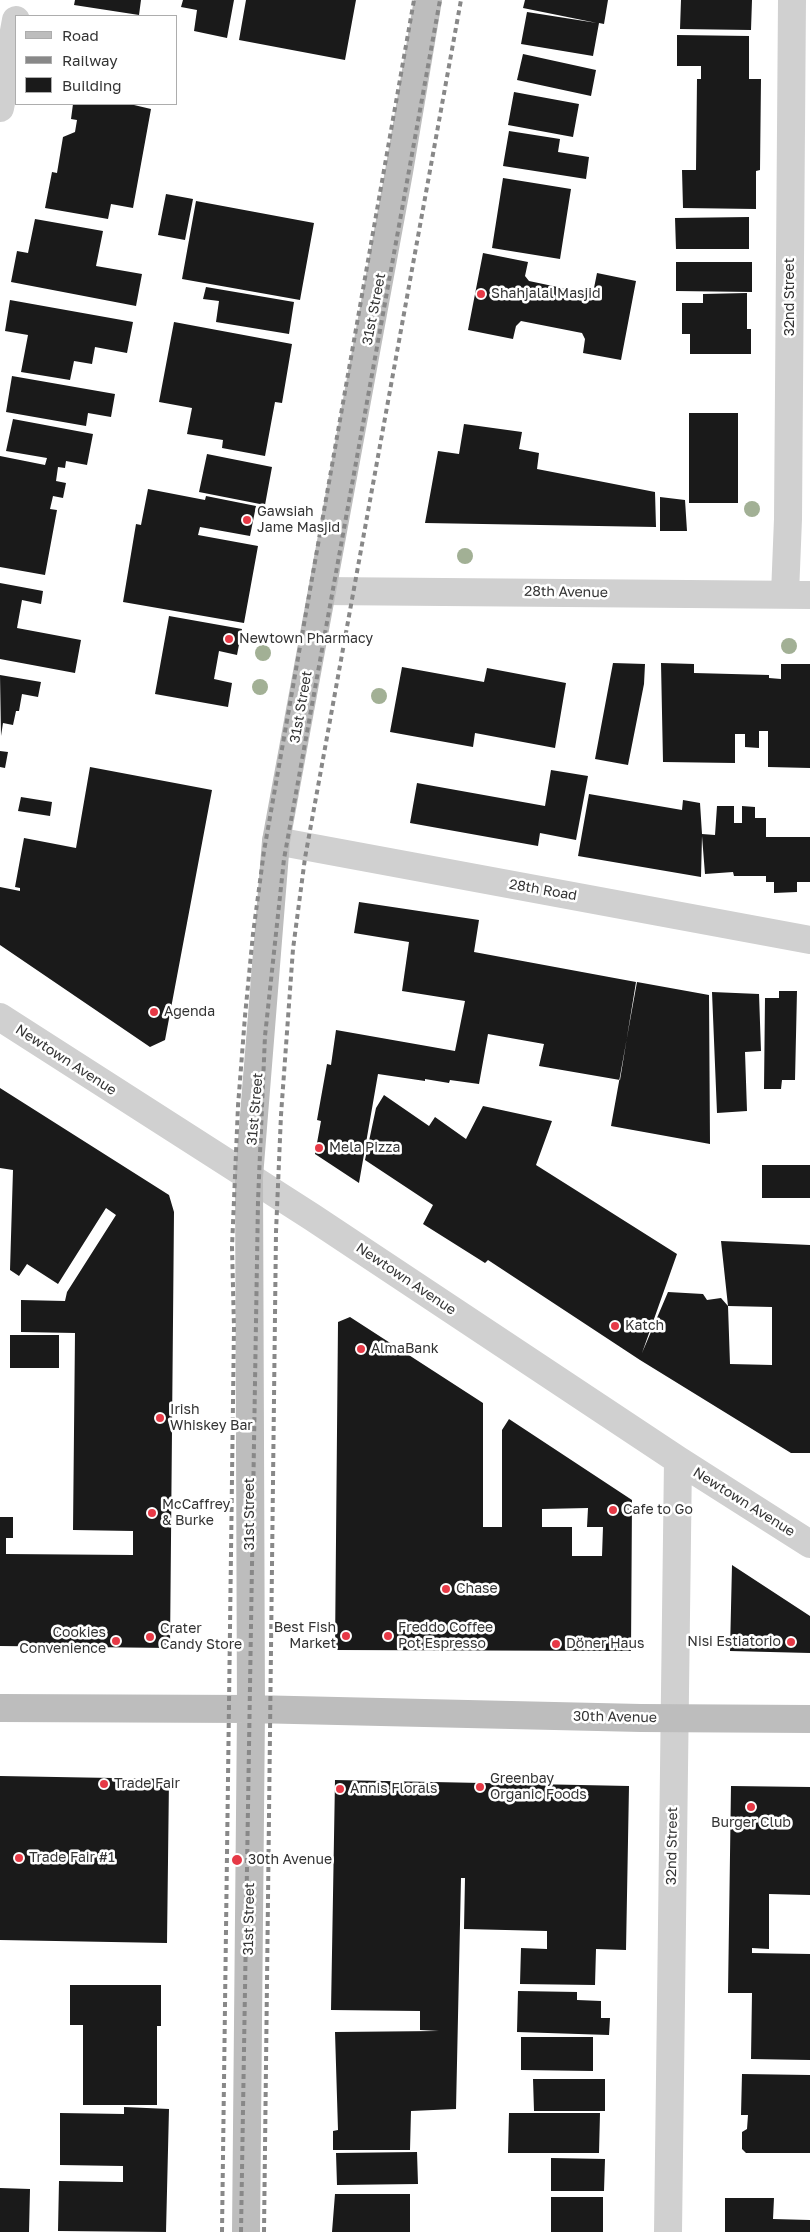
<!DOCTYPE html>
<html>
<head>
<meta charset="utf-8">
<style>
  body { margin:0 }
  #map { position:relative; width:810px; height:2232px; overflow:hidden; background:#fff; font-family:"Golos Text",sans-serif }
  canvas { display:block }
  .legend { position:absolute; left:15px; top:15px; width:162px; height:90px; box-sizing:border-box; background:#fff; border:1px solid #adadad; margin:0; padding:6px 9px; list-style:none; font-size:15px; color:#333 }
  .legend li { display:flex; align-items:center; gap:10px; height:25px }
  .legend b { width:25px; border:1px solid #adadad }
</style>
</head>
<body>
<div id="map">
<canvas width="810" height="2232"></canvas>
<ul class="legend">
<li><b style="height:6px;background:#bdbdbd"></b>Road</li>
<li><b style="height:6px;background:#888"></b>Railway</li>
<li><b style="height:14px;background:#1a1a1a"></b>Building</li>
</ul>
</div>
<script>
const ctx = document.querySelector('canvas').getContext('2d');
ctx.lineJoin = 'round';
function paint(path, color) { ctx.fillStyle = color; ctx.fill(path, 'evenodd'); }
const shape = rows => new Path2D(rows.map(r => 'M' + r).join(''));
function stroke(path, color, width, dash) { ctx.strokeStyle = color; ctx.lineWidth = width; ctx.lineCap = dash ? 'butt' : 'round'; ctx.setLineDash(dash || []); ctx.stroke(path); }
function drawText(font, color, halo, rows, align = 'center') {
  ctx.font = font + ' "Golos Text",sans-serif'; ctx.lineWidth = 5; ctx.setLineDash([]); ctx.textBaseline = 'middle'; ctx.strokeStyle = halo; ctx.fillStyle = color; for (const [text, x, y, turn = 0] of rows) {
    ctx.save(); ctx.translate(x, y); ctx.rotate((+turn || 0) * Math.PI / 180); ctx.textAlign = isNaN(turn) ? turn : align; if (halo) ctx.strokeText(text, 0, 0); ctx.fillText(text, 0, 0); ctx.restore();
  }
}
paint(shape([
  [75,0,141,0,139,15,74,5],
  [183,0,234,0,227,38,194,31,197,10,181,7],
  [246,0,356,0,345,60,239,40],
  [525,0,608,0,604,24,599,23,593,56,521,44,527,12,597,23,523,8],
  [681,0,752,0,751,30,680,29],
  [677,35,749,36,749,79,761,79,760,170,756,171,756,209,683,208,682,170,696,170,697,79,701,79,701,66,677,66],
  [523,54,596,70,591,96,517,80],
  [514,92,579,104,573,137,508,125],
  [73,104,135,104,134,105,151,109,133,208,111,204,108,219,45,208,52,172,57,173,63,137,75,132,77,120,71,119],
  [509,131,560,139,558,152,589,157,586,179,503,166],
  [503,178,571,189,560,259,492,248],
  [166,194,193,199,185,240,158,235],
  [196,201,314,223,300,300,182,279],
  [749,217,749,249,676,249,675,218],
  [35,219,103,231,96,266,142,274,136,306,11,282,17,251,28,253],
  [483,253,528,262,525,276,529,281,586,293,594,288,597,273,636,281,621,360,583,353,585,339,582,333,521,321,516,326,513,339,468,330],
  [676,262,752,262,752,292,676,291],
  [206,287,294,302,289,334,216,322,219,301,203,299],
  [747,293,747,329,751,329,751,354,690,354,690,334,682,334,682,303,703,303,703,294],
  [10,300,133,322,127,353,95,347,92,364,74,361,70,380,21,372,28,335,5,331],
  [174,322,292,344,282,403,275,402,265,456,222,448,223,440,187,434,192,408,159,402],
  [12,376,115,394,111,417,88,413,86,426,6,412],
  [689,413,738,413,738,503,689,503],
  [13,419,93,434,87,465,66,461,65,468,58,467,56,481,66,483,63,498,53,496,50,509,57,510,45,575,0,567,0,456,45,465,47,458,6,451],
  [464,424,522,432,519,449,539,453,537,469,655,492,656,527,425,523,438,451,459,454],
  [207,454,272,467,265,505,199,492],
  [148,489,205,500,206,496,256,506,250,536,200,527,198,535,258,546,244,623,123,602,136,524,141,525],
  [660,497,685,500,687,531,660,531],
  [0,583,43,591,41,604,22,600,17,628,81,640,75,673,0,659],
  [169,616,242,629,237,655,219,651,214,679,232,683,228,707,155,694],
  [613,663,645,664,644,684,628,765,595,759],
  [661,663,694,664,694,673,769,675,769,678,781,679,781,664,810,664,810,768,768,767,768,731,759,731,759,748,745,747,745,734,735,734,735,763,663,762],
  [402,667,484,682,487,668,566,683,555,748,475,733,473,747,390,732],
  [0,675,41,682,38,697,22,694,19,711,16,711,13,725,3,723,1,736],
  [0,751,8,752,5,768,0,767],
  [90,767,212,790,165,1040,150,1047,0,945,0,887,20,891,20,888,15,887,24,838,76,848],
  [551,770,588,776,576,840,540,833,538,846,410,823,417,783,545,806],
  [589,794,682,810,683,800,700,803,702,834,715,835,717,806,734,806,734,823,742,823,742,806,755,807,755,818,766,818,766,837,810,837,810,882,797,882,797,892,774,893,774,882,766,882,766,876,734,876,733,872,705,874,702,836,701,877,578,856],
  [21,797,52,802,50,816,18,811],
  [359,902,479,920,474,952,636,982,620,1080,539,1066,544,1044,488,1034,479,1084,450,1080,449,1083,425,1079,425,1081,378,1074,359,1183,315,1154,321,1121,317,1120,327,1064,331,1065,336,1030,455,1051,465,1001,402,991,409,942,354,933],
  [637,982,709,995,710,1144,611,1126],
  [779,991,797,991,795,1080,782,1080,781,1089,764,1089,765,998,779,998],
  [712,992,759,994,761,1051,745,1052,747,1111,717,1113],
  [0,1088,169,1195,174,1212,170,1648,0,1646,0,1517,13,1517,13,1538,6,1538,6,1554,133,1555,133,1531,73,1530,75,1333,21,1332,21,1300,65,1301,67,1292,116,1215,106,1208,58,1284,27,1264,19,1276,10,1270,13,1170,0,1168],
  [384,1095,429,1126,435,1117,466,1139,483,1106,552,1121,536,1165,677,1254,642,1353,668,1292,703,1294,707,1300,721,1298,728,1306,721,1241,810,1245,810,1453,791,1453,640,1360,488,1260,485,1263,423,1224,433,1205,365,1160,376,1108],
  [728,1306,772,1307,772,1365,730,1364],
  [762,1165,810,1165,810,1198,762,1198],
  [350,1317,483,1403,483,1527,502,1527,502,1430,509,1419,632,1500,631,1651,335,1650,338,1322],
  [588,1508,587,1527,603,1527,602,1556,572,1556,572,1527,542,1527,542,1509],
  [10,1335,59,1335,59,1368,10,1368],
  [732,1565,810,1616,810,1653,730,1651],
  [0,1776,169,1779,167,1943,0,1940],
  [335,1780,629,1786,626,1950,596,1949,595,1985,520,1984,521,1948,547,1949,547,1931,464,1929,465,1878,461,1878,456,2109,411,2111,410,2150,333,2150,333,2131,338,2130,335,2032,439,2031,420,2030,420,2011,331,2010],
  [731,1786,810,1787,810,1895,769,1894,769,1949,752,1948,752,1953,810,1954,810,2060,751,2059,752,1993,728,1993],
  [70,1985,161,1985,161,2026,157,2026,157,2105,83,2105,83,2025,70,2025],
  [518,1991,577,1992,577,2000,601,2001,601,2018,610,2018,609,2035,517,2032],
  [521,2037,593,2037,593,2071,521,2070],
  [742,2074,810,2075,810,2153,746,2153,742,2149,742,2132,747,2129,748,2115,741,2115],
  [533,2079,605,2079,605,2111,534,2111],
  [124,2107,169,2109,166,2232,58,2231,59,2181,123,2182,123,2166,60,2165,60,2113,124,2114],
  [509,2113,600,2113,599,2153,508,2153],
  [417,2152,418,2184,337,2185,336,2153],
  [551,2158,605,2159,604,2191,551,2191],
  [0,2188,30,2189,29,2232,0,2232],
  [335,2194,410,2194,410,2232,332,2232],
  [551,2197,603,2197,603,2232,551,2232],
  [725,2198,774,2198,773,2219,810,2220,810,2232,725,2232]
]), '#1a1a1a');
stroke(shape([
  [0,108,16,20],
  [322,591,810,595],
  [785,594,788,519,792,0],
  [276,841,810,940],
  [0,1017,312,1217,678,1460,810,1544],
  [668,2232,678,1460]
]), '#d0d0d0', 28);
stroke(shape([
  [0,1708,251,1709,641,1718,810,1719],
  [246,2232,251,1709,249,1177,276,841,399,172,428,0]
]), '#bdbdbd', 28);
stroke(shape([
  [222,2232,234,1327,232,1247,238,1106,245,1016,253,934,264,851,414,0],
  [241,2232,258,1201,265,1036,284,859,440,0],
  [264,2232,276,1232,281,1115,293,949,305,858,461,0]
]), '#888', 4, [5, 4]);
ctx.fillStyle = '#a2b095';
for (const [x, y] of [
  [752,509],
  [465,556],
  [789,646],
  [263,653],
  [260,687],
  [379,696]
]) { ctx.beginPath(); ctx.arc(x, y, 8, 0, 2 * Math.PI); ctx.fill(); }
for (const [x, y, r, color] of [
  [481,294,5,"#e63946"],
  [247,520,5,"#e63946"],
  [229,639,5,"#e63946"],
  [154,1012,5,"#e63946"],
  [319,1148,5,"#e63946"],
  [615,1326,5,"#e63946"],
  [361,1349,5,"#e63946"],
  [160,1418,5,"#e63946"],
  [613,1510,5,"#e63946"],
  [152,1513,5,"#e63946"],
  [446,1589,5,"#e63946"],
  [346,1636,5,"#e63946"],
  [388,1636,5,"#e63946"],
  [150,1637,5,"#e63946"],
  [116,1641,5,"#e63946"],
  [791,1642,5,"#e63946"],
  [556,1644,5,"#e63946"],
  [104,1784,5,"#e63946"],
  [480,1787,5,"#e63946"],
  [340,1789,5,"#e63946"],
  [751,1807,5,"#e63946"],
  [19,1858,5,"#e63946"],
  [237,1860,6,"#e63946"]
]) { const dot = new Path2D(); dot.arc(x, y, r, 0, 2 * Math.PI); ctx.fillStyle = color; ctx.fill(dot); stroke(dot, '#fff', 2); }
drawText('14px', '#333', '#fff', [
  ["Shahjalal Masjid",491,294],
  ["Gawsiah",257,512],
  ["Jame Masjid",257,528],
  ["Newtown Pharmacy",239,639],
  ["Agenda",164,1012],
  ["Mela Pizza",329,1148],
  ["Katch",625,1326],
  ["AlmaBank",371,1349],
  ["Irish",170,1410],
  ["Whiskey Bar",170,1426],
  ["McCaffrey",162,1505],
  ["& Burke",162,1521],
  ["Cafe to Go",623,1510],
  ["Chase",456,1589],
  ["Best Fish",336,1628,"right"],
  ["Market",336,1644,"right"],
  ["Freddo Coffee",398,1628],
  ["Pot Espresso",398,1644],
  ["Crater",160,1629],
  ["Candy Store",160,1645],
  ["Cookies",106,1633,"right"],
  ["Convenience",106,1649,"right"],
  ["Nisi Estiatorio",781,1642,"right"],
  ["Döner Haus",566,1644],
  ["Greenbay",490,1779],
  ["Organic Foods",490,1795],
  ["Trade Fair",114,1784],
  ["Annis Florals",350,1789],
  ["Burger Club",751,1823,"center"],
  ["Trade Fair #1",29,1858],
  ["30th Avenue",248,1860]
], 'left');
drawText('14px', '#333', '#fff', [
  ["32nd Street",790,297,-90],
  ["31st Street",374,309,-79],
  ["28th Avenue",566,592,1],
  ["31st Street",301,707,-80],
  ["28th Road",543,890,10],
  ["Newtown Avenue",66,1060,33],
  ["31st Street",255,1109,-85],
  ["Newtown Avenue",406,1279,34],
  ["Newtown Avenue",744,1502,32],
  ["31st Street",250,1514,-90],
  ["30th Avenue",615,1717,1],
  ["32nd Street",672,1846,-89],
  ["31st Street",249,1919,-89]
]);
</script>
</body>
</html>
